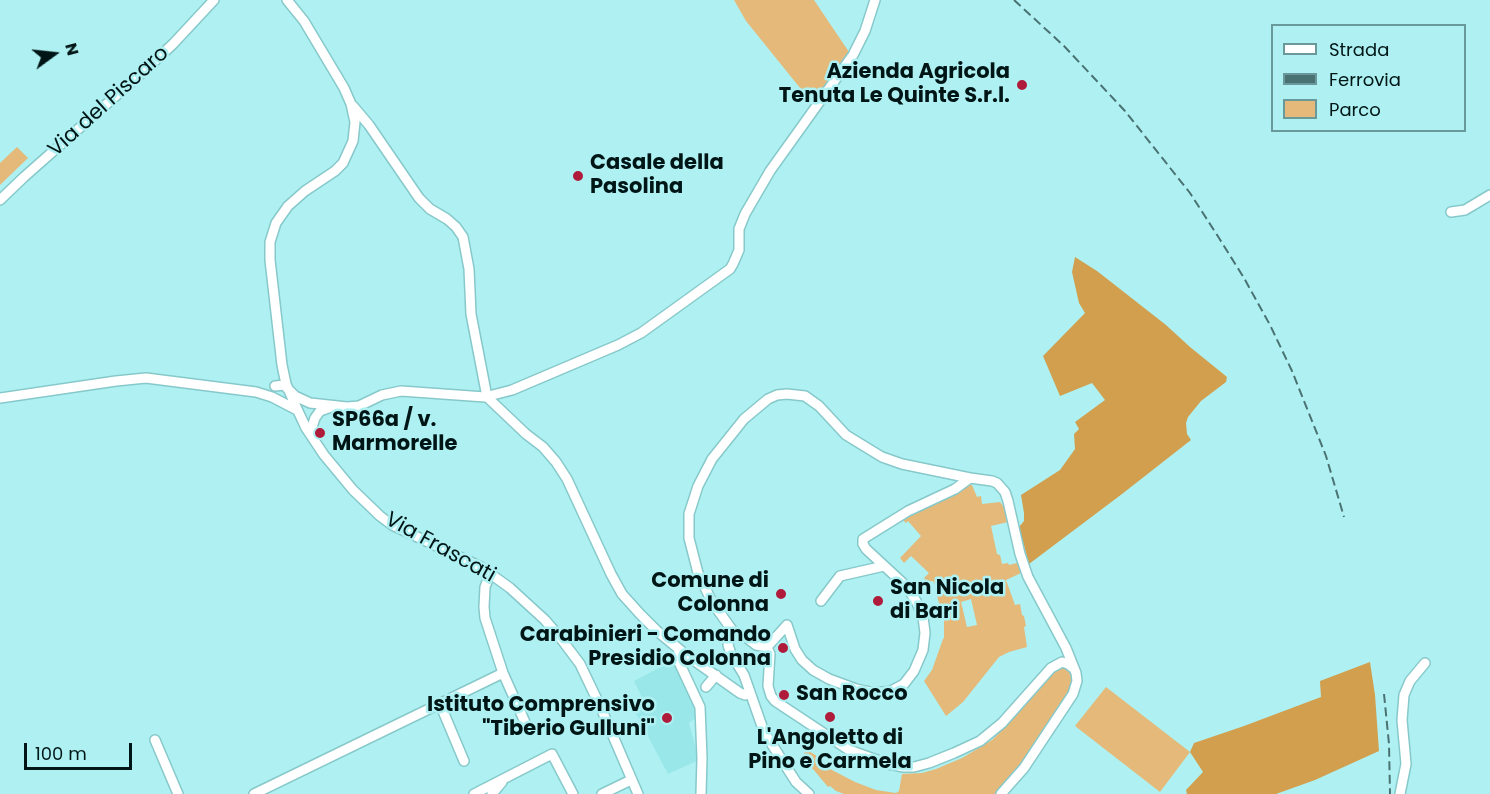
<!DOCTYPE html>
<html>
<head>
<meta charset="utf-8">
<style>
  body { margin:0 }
  #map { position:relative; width:1490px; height:794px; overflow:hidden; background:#aff1f2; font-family:Poppins,sans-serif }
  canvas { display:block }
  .legend { position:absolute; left:1271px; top:24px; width:195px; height:108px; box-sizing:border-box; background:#aff1f2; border:2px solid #69999a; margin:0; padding:8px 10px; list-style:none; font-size:18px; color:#001516 }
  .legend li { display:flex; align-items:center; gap:12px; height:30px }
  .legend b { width:30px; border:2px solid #69999a }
  .north { position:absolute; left:24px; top:24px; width:60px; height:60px; -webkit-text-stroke:4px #aff1f2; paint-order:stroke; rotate:75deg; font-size:16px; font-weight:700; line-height:24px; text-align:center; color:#001516 }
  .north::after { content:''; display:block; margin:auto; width:21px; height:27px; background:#001516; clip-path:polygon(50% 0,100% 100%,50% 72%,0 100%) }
  .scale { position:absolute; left:24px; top:743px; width:108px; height:27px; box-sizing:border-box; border:3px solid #001516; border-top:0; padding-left:8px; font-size:18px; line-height:21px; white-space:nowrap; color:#001516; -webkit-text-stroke:4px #aff1f2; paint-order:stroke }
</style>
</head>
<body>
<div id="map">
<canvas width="1490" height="794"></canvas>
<ul class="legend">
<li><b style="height:8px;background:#fff"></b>Strada</li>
<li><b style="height:8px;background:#4a7273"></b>Ferrovia</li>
<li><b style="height:16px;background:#e4b979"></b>Parco</li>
</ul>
<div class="north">N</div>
<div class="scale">100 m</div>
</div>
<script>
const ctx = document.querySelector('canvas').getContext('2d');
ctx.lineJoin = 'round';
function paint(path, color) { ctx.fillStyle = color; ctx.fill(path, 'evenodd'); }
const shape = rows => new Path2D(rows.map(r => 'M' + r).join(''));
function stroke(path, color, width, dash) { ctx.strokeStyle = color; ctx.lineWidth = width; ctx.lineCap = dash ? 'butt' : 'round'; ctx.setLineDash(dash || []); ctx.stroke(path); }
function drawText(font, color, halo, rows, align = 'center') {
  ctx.font = font + ' Poppins,sans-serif'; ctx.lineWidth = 5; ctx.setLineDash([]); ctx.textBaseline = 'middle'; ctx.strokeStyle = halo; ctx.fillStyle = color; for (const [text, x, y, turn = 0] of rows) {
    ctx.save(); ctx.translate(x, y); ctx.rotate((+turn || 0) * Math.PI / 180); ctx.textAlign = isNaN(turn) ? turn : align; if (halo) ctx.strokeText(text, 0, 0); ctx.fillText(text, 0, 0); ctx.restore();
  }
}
paint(shape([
  [674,660,696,708,698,716,689,723,698,756,697,761,668,774,635,712,646,706,634,681]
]), '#9ae7e9');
paint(shape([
  [734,0,814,0,849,52,813,104,746,21],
  [17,147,28,158,0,185,0,163],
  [968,485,972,485,977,497,981,496,982,504,1000,502,1004,507,1008,522,991,526,997,554,1000,555,1002,564,1008,563,1009,565,1017,563,1021,573,1006,580,1015,605,1020,604,1022,615,1024,616,1026,626,1024,627,1027,647,1009,652,999,657,963,702,946,716,924,681,932,670,943,639,944,638,944,616,943,616,936,593,938,591,933,581,927,582,924,578,929,573,911,556,904,563,900,558,921,536,908,521,906,523,903,520,910,514],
  [971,599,977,625,967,627,961,602],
  [1058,668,1064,668,1071,673,1073,683,1067,695,1020,767,995,794,844,794,836,791,830,786,828,787,813,769,799,759,807,750,817,756,830,769,855,782,876,790,896,793,899,791,902,774,922,773,936,769,962,758,992,740,1006,726,1052,671],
  [1106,687,1190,752,1160,792,1075,726]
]), '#e4b979');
paint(shape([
  [1075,257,1097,271,1166,325,1190,347,1227,377,1226,382,1201,401,1188,417,1186,423,1187,434,1191,440,1122,494,1029,564,1019,527,1024,521,1024,513,1021,495,1060,470,1075,449,1074,434,1079,429,1075,422,1105,400,1092,383,1060,396,1043,356,1085,313,1079,303,1072,272],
  [1370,662,1375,695,1379,751,1315,780,1276,794,1187,794,1186,790,1203,772,1190,752,1194,743,1244,726,1321,697,1320,681]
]), '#d19f4d');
const minor = shape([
  [287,0,304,21,344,88,351,104,355,122,353,141,343,163,335,171,305,191,288,206,276,223,270,242,270,260,282,365,286,384,298,411,306,428,324,455,353,490,380,516,392,525,481,567,510,588,545,620,562,640,580,664,601,708,638,794],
  [353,106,369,125,419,198,430,209,447,219,456,227,463,237,469,269,471,314,487,397,526,434,543,447,556,462,567,479,611,574,622,594,640,614,657,631,685,654,740,693,745,695,750,693],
  [0,200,24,177,144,71,173,44,214,0],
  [1451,212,1465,210,1490,195],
  [275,386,284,385,295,396,310,403,347,407,359,406,382,395,401,391,485,397,512,390,618,345,641,333,730,269,733,264,739,250,739,229,745,214,770,171,853,55,865,31,875,0],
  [0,398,116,381,146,378,256,392,272,397,297,410],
  [313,437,312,427,315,418,320,411,331,407],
  [490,574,485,587,484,607,485,618,503,673,528,729],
  [821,601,840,576,884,566],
  [787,625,795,649,802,660,813,670,829,679,856,689,875,693,891,691,904,684,914,671,923,650,925,633,923,617,916,601,906,586,866,549,863,544,863,539,908,511,955,489,970,478],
  [735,634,712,602,698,573,689,538,689,514,698,486,712,459,744,419,768,399,777,395,787,394,805,396,819,406,846,435,882,457,902,464,970,478,992,481,997,483,1005,492,1008,501,1020,554,1028,577,1066,648,1076,673,1077,681,1073,694,1024,768,1001,794],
  [767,647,770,654,768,686,771,696,775,701,849,750,888,764,904,767,914,767,929,763,954,753,980,741,1002,723,1051,668,1062,662,1068,664,1073,668],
  [767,647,756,645,743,635,739,634,735,634,732,637,729,641,728,645,731,654,744,675,764,732,796,782,809,794],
  [767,647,787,625],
  [679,649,678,660,700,707,702,758,701,794],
  [706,687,716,675],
  [440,704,464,761],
  [155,740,178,794],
  [254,794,503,673],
  [474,794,552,754,573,794],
  [492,794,502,782],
  [602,794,631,780],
  [1400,794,1406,764,1402,720,1404,695,1410,681,1425,663]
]);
stroke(minor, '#87c9ca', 12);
stroke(minor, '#fff', 9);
stroke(shape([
  [1014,0,1064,46,1125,111,1190,193,1219,238,1244,278,1270,325,1292,371,1326,456,1344,517],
  [1384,694,1389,744,1390,794]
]), '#4a7273', 2, [9, 4.5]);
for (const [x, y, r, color] of [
  [1022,85,6,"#af1b3a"],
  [578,176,6,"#af1b3a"],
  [320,433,6,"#af1b3a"],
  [781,594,6,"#af1b3a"],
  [878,601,6,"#af1b3a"],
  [783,648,6,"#af1b3a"],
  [784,695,6,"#af1b3a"],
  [830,717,6,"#af1b3a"],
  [667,718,6,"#af1b3a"]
]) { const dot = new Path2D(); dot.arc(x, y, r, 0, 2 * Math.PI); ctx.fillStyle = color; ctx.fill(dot); stroke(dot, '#aff1f2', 2); }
drawText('bold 21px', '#001516', '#aff1f2', [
  ["Azienda Agricola",1010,73],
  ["Tenuta Le Quinte S.r.l.",1010,97],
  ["Casale della",590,164,"left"],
  ["Pasolina",590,188,"left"],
  ["SP66a / v.",332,421,"left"],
  ["Marmorelle",332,445,"left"],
  ["Comune di",769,582],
  ["Colonna",769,606],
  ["San Nicola",890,589,"left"],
  ["di Bari",890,613,"left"],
  ["Carabinieri - Comando",771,636],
  ["Presidio Colonna",771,660],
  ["San Rocco",796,695,"left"],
  ["Istituto Comprensivo",655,706],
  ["\"Tiberio Gulluni\"",655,730],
  ["L'Angoletto di",830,739,"center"],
  ["Pino e Carmela",830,763,"center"]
], 'right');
drawText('21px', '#001516', '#aff1f2', [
  ["Via del Piscaro",109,102,-42],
  ["Via Frascati",440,548,29]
]);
</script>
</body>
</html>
